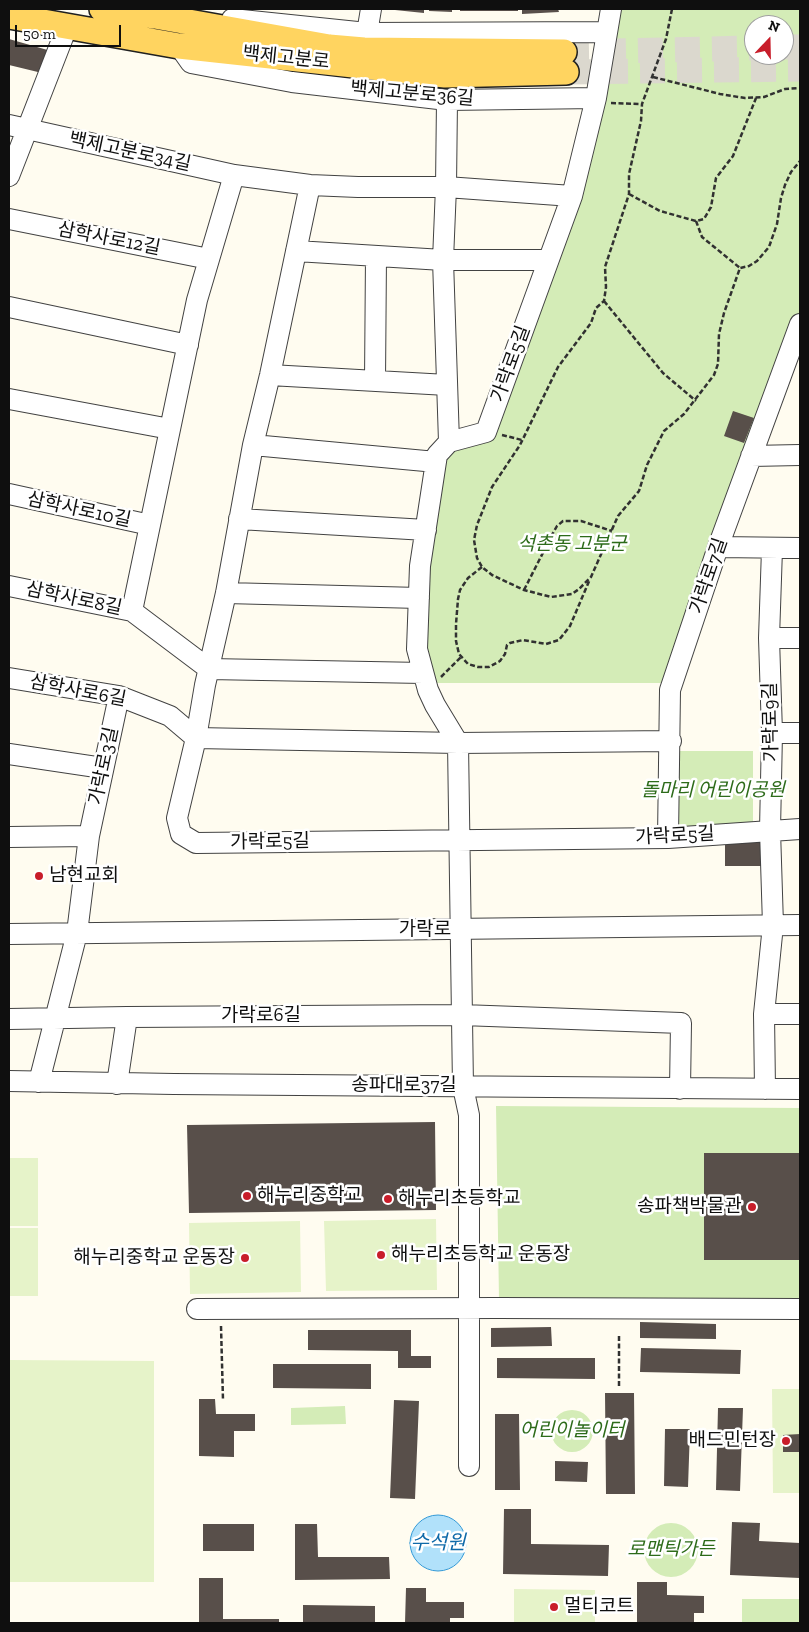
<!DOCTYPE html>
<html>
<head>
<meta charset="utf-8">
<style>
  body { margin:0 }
  #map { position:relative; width:809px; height:1632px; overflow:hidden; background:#fffcf0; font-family:"Zilla Slab",serif }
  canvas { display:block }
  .frame { position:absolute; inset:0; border:10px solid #0f0f0f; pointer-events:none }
  .north { position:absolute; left:744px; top:15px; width:50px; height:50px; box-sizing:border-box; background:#fff; border:1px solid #9f9f9f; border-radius:50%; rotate:21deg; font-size:14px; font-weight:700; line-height:20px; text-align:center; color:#0f0f0f }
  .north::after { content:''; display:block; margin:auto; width:18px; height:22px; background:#c81d2a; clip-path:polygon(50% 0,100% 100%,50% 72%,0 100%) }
  .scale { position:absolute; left:15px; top:25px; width:106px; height:22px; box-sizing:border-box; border:2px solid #0f0f0f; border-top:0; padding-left:6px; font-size:15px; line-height:18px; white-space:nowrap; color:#0f0f0f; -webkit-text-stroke:4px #fff; paint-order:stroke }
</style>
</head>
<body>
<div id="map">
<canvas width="809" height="1632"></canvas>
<div class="frame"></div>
<div class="north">N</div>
<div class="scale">50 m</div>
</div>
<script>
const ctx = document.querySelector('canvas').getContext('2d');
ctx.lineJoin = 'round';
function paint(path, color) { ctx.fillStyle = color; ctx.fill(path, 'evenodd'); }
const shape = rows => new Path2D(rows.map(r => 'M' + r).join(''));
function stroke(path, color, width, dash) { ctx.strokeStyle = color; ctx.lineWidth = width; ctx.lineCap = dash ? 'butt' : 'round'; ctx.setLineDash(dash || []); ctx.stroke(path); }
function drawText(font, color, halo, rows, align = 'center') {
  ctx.font = font + ' "Zilla Slab","Noto Sans KR",serif'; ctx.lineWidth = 5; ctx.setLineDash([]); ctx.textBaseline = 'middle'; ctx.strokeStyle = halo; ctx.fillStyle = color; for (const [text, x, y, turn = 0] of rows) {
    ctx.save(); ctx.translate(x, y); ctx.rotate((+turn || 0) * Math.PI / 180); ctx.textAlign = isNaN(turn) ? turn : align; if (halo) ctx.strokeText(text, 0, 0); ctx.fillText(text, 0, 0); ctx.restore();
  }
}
paint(shape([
  [615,9,800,9,800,324,670,683,428,683,423,565,440,456,489,434,552,262],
  [754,25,784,25,784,55,754,55],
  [673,751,753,751,753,831,672,832],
  [496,1106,800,1108,800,1315,499,1300],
  [345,1406,346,1424,291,1425,291,1408],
  '551 1431a21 21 0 1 1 42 0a21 21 0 1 1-42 0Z',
  '644 1550a27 27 0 1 1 54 0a27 27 0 1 1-54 0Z',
  [742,1599,800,1599,800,1623,742,1623]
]), '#d4ecb7');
paint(shape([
  [9,1158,38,1158,38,1226,9,1226],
  [436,1219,437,1290,326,1291,324,1221],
  [300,1221,301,1292,190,1294,189,1223],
  [9,1228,38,1228,38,1296,9,1296],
  [9,1360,154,1361,154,1582,9,1582],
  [772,1389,800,1389,800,1493,773,1493],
  [514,1589,595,1590,595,1623,514,1623]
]), '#e6f3c9');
const water = shape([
  '410 1543a28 28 0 1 1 56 0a28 28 0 1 1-56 0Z'
]);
paint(water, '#b1e1fa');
stroke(water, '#3399d6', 1);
paint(shape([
  [395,9,424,9,424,13,395,10],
  [429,9,452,9,452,12,429,11],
  [460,9,518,9,518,11,460,11],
  [522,9,558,9,559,12,522,14],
  [9,39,51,51,42,73,9,65],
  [733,411,754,418,744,443,724,436],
  [725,843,762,843,762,866,725,866],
  [435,1122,436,1210,189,1213,187,1125],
  [704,1153,800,1153,800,1260,704,1260],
  [640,1322,716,1324,716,1339,640,1338],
  [551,1327,552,1346,491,1347,491,1328],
  [308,1330,411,1330,411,1356,431,1356,431,1368,398,1368,398,1351,308,1350],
  [641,1348,741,1350,740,1374,640,1372],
  [497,1358,595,1358,595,1379,497,1378],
  [273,1364,371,1364,371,1389,273,1388],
  [605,1393,634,1393,635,1494,606,1494],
  [199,1399,215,1399,216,1414,255,1414,255,1431,234,1431,234,1457,199,1456],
  [394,1400,419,1401,415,1499,390,1498],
  [718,1408,743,1408,740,1491,716,1490],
  [495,1414,519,1414,520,1490,495,1490],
  [665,1429,690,1429,688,1487,664,1486],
  [800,1434,800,1452,783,1452,783,1435],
  [555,1461,588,1462,587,1482,555,1481],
  [504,1509,531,1509,531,1544,609,1545,608,1576,503,1574],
  [732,1522,760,1523,759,1541,800,1543,800,1578,730,1575],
  [203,1524,254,1524,254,1551,203,1551],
  [295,1524,317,1524,318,1557,389,1557,390,1579,295,1580],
  [199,1578,223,1578,223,1619,279,1619,279,1623,199,1623],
  [637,1582,667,1582,667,1595,704,1596,704,1613,694,1613,694,1623,637,1623],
  [406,1588,426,1588,426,1602,464,1602,464,1618,450,1618,450,1623,405,1623],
  [303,1605,375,1606,375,1623,303,1623]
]), '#584f4a');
stroke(shape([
  [784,47,800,47],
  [564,52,754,48],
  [566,72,800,69]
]), '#dbd8ce', 25, [25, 12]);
const minor = shape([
  [232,19,367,33,607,32],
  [367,33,371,9],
  [179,46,191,63,292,82,447,100,596,98],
  [447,100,446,187,443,260,449,442,437,455,420,566,417,649,428,690,435,705,458,743,463,1087,469,1115,469,1466],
  [9,125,234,175,310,185,358,187,446,187,572,196],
  [9,176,67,27],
  [310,185,270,375,253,445,226,593,205,685,196,738,177,818,181,834,196,843,668,838,800,829],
  [9,219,209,259],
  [296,251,443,260,548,260],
  [9,307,188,345],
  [270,375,447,385],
  [375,381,376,256],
  [9,399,170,429],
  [449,442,486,432,572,196,596,98,611,9],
  [253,445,436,462],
  [751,456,800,455],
  [9,494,150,525],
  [239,519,426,530],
  [718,547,800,548],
  [9,586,132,611,209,669,423,673],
  [226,593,419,598],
  [132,611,197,300,234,175],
  [769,638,800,638],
  [9,678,119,696,170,716,196,738,458,743,671,741],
  [772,733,800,733],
  [9,754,103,768],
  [9,837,89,836],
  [668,838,670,690,718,547,800,324],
  [9,934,800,925],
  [764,1014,800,1014],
  [9,1019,127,1017],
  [9,1081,174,1084,800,1089],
  [39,1082,77,933,89,836,119,696],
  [117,1084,127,1017,462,1015,681,1023,680,1089],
  [765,1089,764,1014,773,925,770,830,772,733,769,638,772,549],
  [197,1309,498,1308,800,1309]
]);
const major = shape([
  [102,9,155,16,329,47,364,50,564,52],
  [9,16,179,46,445,75,566,72]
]);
stroke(minor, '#424242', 22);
stroke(major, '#202020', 28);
stroke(shape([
  [672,9,666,39,642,104,641,121,629,174,629,194,605,267,606,287,604,301,596,308,591,323,558,367,520,445,492,487,477,525,474,540,477,558,482,567,492,575,524,590,551,597,572,594,579,589,591,577,618,516,639,491,647,465,664,431,684,414,714,375,718,364,719,334,724,313,740,268,749,266,757,261,769,247,777,224,781,198,785,185,791,172,800,161],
  [653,77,720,94,745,98,764,97,785,89,800,88],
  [611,103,642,104],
  [629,194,660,211,696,221,704,219,711,207,716,178,733,156,756,98],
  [696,221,702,237,740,268],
  [604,301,663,373,696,401],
  [502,435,522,440],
  [482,567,468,578,460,590,458,599,456,624,456,641,459,654,468,664,478,667,489,667,500,661,505,654,507,645,510,643,523,640,546,644,559,640,570,626,590,579],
  [524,590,553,533,557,526,563,521,581,521,612,531],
  [441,677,461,657],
  [221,1326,223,1400],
  [619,1386,619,1334]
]), '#313131', 2.5, [5, 2.5]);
stroke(minor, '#fff', 20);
stroke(major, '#ffd460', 25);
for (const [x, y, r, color] of [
  [39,876,5,"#c81d2a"],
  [247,1196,5,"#c81d2a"],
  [388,1199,5,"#c81d2a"],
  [752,1207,5,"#c81d2a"],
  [381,1255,5,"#c81d2a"],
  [245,1258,5,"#c81d2a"],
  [786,1441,5,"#c81d2a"],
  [554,1607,5,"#c81d2a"]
]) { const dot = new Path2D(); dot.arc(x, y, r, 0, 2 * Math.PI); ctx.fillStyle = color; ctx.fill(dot); stroke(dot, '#fff', 2); }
drawText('19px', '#0f0f0f', '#fff', [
  ["백제고분로",286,58,6],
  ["백제고분로36길",412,94,5],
  ["백제고분로34길",130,152,12],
  ["삼학사로12길",109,239,11],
  ["가락로5길",511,364,-70],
  ["삼학사로10길",79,510,12],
  ["가락로7길",709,576,-71],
  ["삼학사로8길",74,599,12],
  ["삼학사로6길",78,691,11],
  ["가락로9길",771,722,-91],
  ["가락로3길",104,766,-78],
  ["가락로5길",675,836,-3],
  ["가락로5길",270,842,-1],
  ["가락로",425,930],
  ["가락로6길",261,1016],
  ["송파대로37길",404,1086]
]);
drawText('italic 19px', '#2d6b1a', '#fff', [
  ["석촌동 고분군",572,545],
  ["돌마리 어린이공원",713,791],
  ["어린이놀이터",572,1431],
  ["로맨틱가든",671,1550]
]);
drawText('19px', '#0f0f0f', '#fff', [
  ["남현교회",49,876],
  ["해누리중학교",257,1196],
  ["해누리초등학교",398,1199],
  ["송파책박물관",742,1207,"right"],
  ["해누리초등학교 운동장",391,1255],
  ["해누리중학교 운동장",235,1258,"right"],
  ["배드민턴장",776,1441,"right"],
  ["멀티코트",564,1607]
], 'left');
drawText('italic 20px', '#0f6aa9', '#fff', [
  ["수석원",438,1543]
]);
</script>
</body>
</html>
